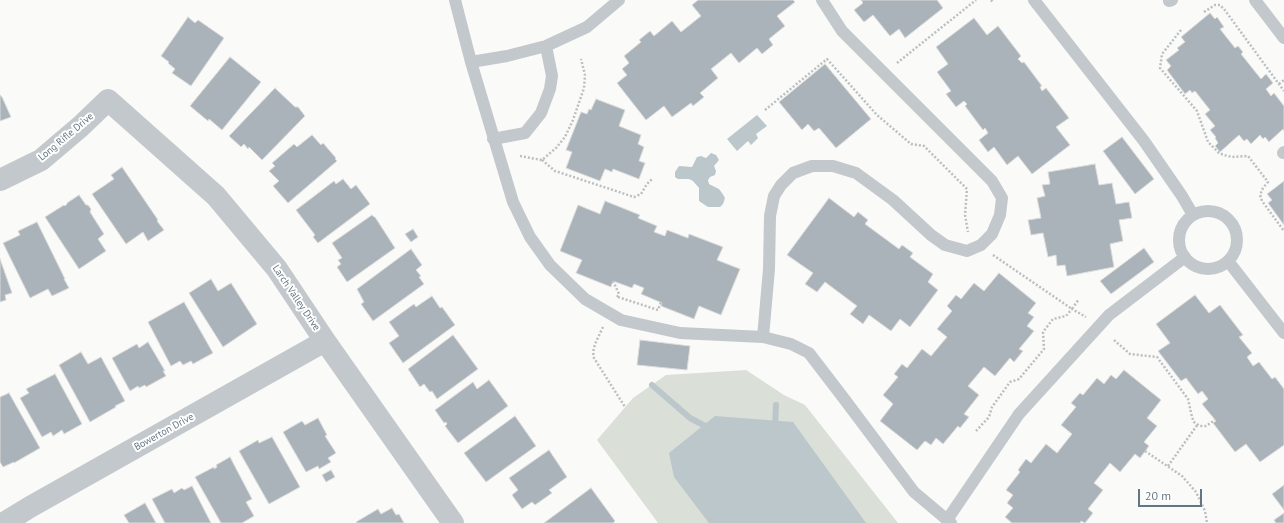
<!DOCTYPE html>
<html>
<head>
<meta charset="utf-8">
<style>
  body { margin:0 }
  #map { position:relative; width:1284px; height:523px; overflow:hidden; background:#fafaf8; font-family:"PT Sans",sans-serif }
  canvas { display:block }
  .scale { position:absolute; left:1138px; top:489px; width:64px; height:18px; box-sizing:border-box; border:2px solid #657683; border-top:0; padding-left:5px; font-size:12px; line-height:14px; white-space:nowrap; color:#657683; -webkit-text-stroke:3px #fff; paint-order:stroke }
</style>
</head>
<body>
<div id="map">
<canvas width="1284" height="523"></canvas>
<div class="scale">20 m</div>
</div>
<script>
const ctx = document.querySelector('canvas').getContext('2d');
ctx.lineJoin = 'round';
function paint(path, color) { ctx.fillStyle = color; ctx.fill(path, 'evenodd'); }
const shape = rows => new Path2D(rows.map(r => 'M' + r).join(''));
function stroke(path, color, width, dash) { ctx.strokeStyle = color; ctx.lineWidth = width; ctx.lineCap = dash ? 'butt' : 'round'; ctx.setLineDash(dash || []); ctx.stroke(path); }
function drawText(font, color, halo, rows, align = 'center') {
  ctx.font = font + ' "PT Sans",sans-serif'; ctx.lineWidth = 4; ctx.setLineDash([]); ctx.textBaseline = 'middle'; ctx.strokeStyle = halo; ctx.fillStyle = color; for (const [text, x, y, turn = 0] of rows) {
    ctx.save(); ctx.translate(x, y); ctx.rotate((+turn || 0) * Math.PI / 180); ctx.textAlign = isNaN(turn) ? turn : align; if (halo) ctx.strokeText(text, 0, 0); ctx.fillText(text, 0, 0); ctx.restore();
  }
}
paint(shape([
  [746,370,784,395,805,405,898,523,658,523,597,440,633,398,666,375]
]), '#dadfd7');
paint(shape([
  [757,115,767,126,756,134,758,138,751,145,748,141,737,151,727,139],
  [711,153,716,155,719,160,714,166,716,171,715,175,710,177,708,180,709,184,719,189,722,193,725,198,723,204,720,207,708,207,699,201,699,188,693,181,689,179,678,179,675,177,675,172,679,166,692,167,697,157,701,156,706,158],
  [715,416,793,422,866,523,709,523,674,477,669,453]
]), '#bbc7cb');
stroke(shape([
  [652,385,690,418,711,429],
  [775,428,776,405]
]), '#bbc7cb', 6);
const building = shape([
  [698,0,793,0,795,2,777,16,785,26,769,39,773,45,762,54,757,48,739,63,731,53,711,69,718,78,700,93,704,97,693,106,691,103,672,117,664,106,646,120,617,83,627,75,622,69,629,63,624,56,641,42,639,40,650,31,654,36,672,21,681,32,701,16,692,5,698,0],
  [861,0,937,0,943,8,905,38,899,29,890,36,873,15,864,22,854,10,863,3,861,0],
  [1210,13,1215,19,1217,17,1224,27,1220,29,1235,48,1238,46,1243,52,1241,54,1261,79,1266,74,1273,83,1266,89,1271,96,1274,93,1284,106,1284,131,1283,129,1269,142,1265,137,1263,139,1260,135,1251,144,1247,139,1244,141,1239,135,1220,152,1215,146,1218,143,1215,138,1216,137,1210,130,1215,126,1205,114,1210,110,1195,91,1192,93,1190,90,1185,94,1167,70,1171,66,1166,60,1179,50,1177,48,1185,42,1181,37,1210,13],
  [188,17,195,23,198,20,224,38,191,86,172,73,175,69,168,63,169,62,161,56,188,17],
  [974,18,987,35,998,26,1021,56,1018,59,1022,63,1024,62,1042,86,1040,87,1042,91,1046,88,1069,118,1056,127,1070,145,1032,174,1018,156,1007,165,994,147,988,152,979,140,988,133,985,128,983,130,965,106,967,104,964,101,956,107,946,94,951,91,937,72,948,64,936,47,974,18],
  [230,57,261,82,222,130,209,119,208,121,190,106,230,57],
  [825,64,871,119,836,148,819,128,814,131,808,124,802,130,779,102,825,64],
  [275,88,295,107,298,107,305,116,262,160,249,147,248,149,244,144,241,147,229,136,275,88],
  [0,95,2,97,11,117,0,121,0,95],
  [596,99,625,110,619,126,641,135,638,144,644,147,639,161,645,163,639,179,613,169,612,172,605,169,600,181,566,168,572,152,566,150,581,112,587,114,589,109,591,110,596,99],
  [312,135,321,145,323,143,336,158,335,159,337,161,288,203,273,186,279,181,269,171,275,166,272,163,294,144,297,147,312,135],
  [1122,137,1154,179,1135,194,1103,151,1122,137],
  [1095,164,1099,185,1112,183,1116,204,1129,202,1132,218,1119,220,1123,241,1110,244,1114,267,1067,276,1065,265,1057,266,1056,255,1048,257,1043,233,1031,235,1028,220,1041,218,1037,198,1045,196,1042,185,1050,184,1048,172,1095,164],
  [122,167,158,220,157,221,164,230,148,241,143,232,126,244,92,194,114,179,111,175,122,167],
  [343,179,351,189,356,185,370,204,318,243,313,237,315,235,296,210,334,181,336,184,343,179],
  [1284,181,1284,225,1268,203,1272,200,1267,194,1284,181],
  [79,195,86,205,88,205,91,209,90,212,104,234,98,239,106,251,79,269,45,217,64,205,65,206,67,204,67,203,79,195],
  [829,198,854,217,858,212,868,220,865,224,899,249,902,245,913,253,910,257,933,274,928,282,938,290,910,327,900,319,891,331,869,315,863,324,850,314,857,306,825,282,817,292,805,284,813,273,787,255,829,198],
  [605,201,640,215,638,218,657,226,654,232,665,236,667,230,688,238,689,234,723,247,717,260,740,269,721,315,699,306,694,319,661,306,662,303,641,294,644,288,634,284,632,288,613,281,611,287,576,273,582,260,560,251,578,205,600,214,605,201],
  [372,215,374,217,375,217,395,248,347,282,337,267,341,264,338,260,342,258,332,243,372,215],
  [37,222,65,279,64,279,69,288,52,296,48,289,30,298,3,243,20,235,18,231,37,222],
  [413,229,418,237,411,242,405,234,413,229],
  [1144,248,1154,262,1111,294,1100,281,1144,248],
  [411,249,422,265,416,270,421,276,419,277,424,284,373,321,361,304,364,302,357,289,411,249],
  [0,259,12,293,5,295,6,300,0,302,0,259],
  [999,273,1036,303,1028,313,1034,317,1027,326,1034,331,1019,349,1023,351,1014,362,1010,358,995,376,984,367,968,386,979,395,964,414,969,417,960,428,958,426,943,444,936,438,931,445,925,441,917,450,880,421,893,404,883,395,898,377,894,374,902,364,907,368,922,349,931,356,947,337,937,329,952,311,947,306,956,295,961,299,974,283,984,291,999,273],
  [211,279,218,291,231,283,257,324,223,347,189,293,211,279],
  [1195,295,1209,313,1220,305,1243,335,1239,337,1252,353,1247,357,1253,366,1259,362,1272,379,1275,377,1284,389,1284,445,1260,462,1246,444,1235,452,1213,423,1216,421,1202,404,1208,399,1202,391,1198,394,1186,378,1181,381,1158,351,1170,343,1156,324,1195,295],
  [432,296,440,308,442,307,455,325,403,363,389,343,399,336,389,322,414,304,416,307,432,296],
  [184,302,213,353,193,364,191,361,183,365,180,361,171,366,148,322,184,302],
  [453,335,478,369,437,399,432,391,430,392,424,384,420,387,408,369,453,335],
  [640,340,690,346,687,370,637,365,640,340],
  [148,342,165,371,163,371,166,376,146,387,145,385,139,388,138,386,130,391,112,358,137,344,139,348,148,342],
  [81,352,88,364,101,357,125,401,115,406,116,407,90,422,59,365,81,352],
  [1124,370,1161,400,1147,418,1157,426,1144,442,1149,446,1140,458,1135,454,1120,472,1110,463,1094,483,1103,490,1088,509,1093,513,1085,523,1081,521,1080,523,1012,523,1005,517,1013,508,1007,503,1013,495,1006,490,1020,472,1018,470,1026,459,1031,463,1046,444,1057,453,1072,434,1061,425,1076,407,1071,403,1080,393,1083,395,1097,378,1104,384,1111,375,1116,379,1124,370],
  [55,374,82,424,64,434,62,430,53,436,51,432,42,437,20,398,29,393,26,389,55,374],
  [489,380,508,406,458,443,445,426,447,424,446,422,444,423,435,410,473,382,477,389,489,380],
  [9,393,40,448,14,463,14,462,3,467,0,462,0,397,9,393],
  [515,416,536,446,486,482,464,453,515,416],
  [318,418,327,435,325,436,336,453,328,458,331,462,319,469,318,466,306,472,283,432,302,421,305,425,318,418],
  [272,437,300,487,269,504,239,451,258,440,259,443,272,437],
  [549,450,567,477,549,490,552,493,535,505,532,502,522,509,512,495,518,490,509,478,549,450],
  [230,457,252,499,246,502,254,516,242,523,221,523,195,477,214,467,214,469,217,467,216,465,230,457],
  [331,470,335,477,326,482,322,475,331,470],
  [1284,485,1284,510,1272,494,1284,485],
  [192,486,211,523,165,523,152,499,172,489,174,493,182,488,184,490,192,486],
  [591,488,615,521,613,523,544,523,591,488],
  [145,503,156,523,129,523,124,515,145,503],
  [392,508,396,515,399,514,404,523,357,523,356,522,378,509,381,514,392,508],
  [1284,513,1284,523,1276,523,1274,520,1284,513]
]);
paint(building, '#aab3b9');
stroke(building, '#dcdcda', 1);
stroke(shape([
  [991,0,993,2],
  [1204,12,1215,5,1220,5,1224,9,1284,91],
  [1181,30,1162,54,1160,68,1197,111,1208,142,1219,153,1224,155,1232,157,1248,156,1268,182,1263,188,1260,195,1262,201,1284,231],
  [897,63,976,0],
  [1279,84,1284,80],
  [765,110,827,59,877,115,911,144,924,146,967,189,965,215,968,232],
  [520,156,542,160,556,148,565,137,573,120,584,88,585,75,581,59],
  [542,160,555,171,634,197,641,194,647,184,652,179],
  [993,255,1072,309,1079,299],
  [613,281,619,294,617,297],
  [618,297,658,310,661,302],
  [603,327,595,344,593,352,594,358,625,407],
  [1114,340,1130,354,1157,357,1188,399,1192,417,1194,422,1200,426,1206,426,1215,420],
  [976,431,989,417,992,407,1010,382,1019,379,1044,349,1043,332,1053,319,1066,316,1072,309,1086,317],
  [1145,451,1182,476,1196,492,1205,511,1207,523],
  [1168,466,1198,424]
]), '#bbbfc2', 2.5, [2, 2]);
stroke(shape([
  [455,0,471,62,513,202,530,237,550,265,585,299,621,320,680,333,763,337,791,344,809,353,845,400,914,492,951,523],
  [1034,0,1144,141,1182,196,1193,215],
  [1255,0,1284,38],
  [1169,1,1172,0],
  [471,62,507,56,546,46,587,27,619,0],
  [493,139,525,133,541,113,550,89,552,76,546,46],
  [1283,153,1284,152],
  '1179 240a29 29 0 1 1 58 0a29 29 0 1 1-58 0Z',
  [1228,261,1284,333],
  [763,337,769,269,770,216,774,196,781,185,793,173,812,166,833,166,856,173,893,200,931,235,945,245,967,251,981,245,992,234,1000,215,1002,198,992,181,842,31,822,0],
  [947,520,1019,414,1109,315,1185,257]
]), '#c3c8cc', 12);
stroke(shape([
  [0,180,41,160,81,126,108,100,216,196,277,269,325,341,453,523],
  [4,523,30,507,325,341]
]), '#c3c8cc', 22);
drawText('10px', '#657683', '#fff', [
  ["Long Rifle Drive",66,137,-40],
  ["Larch Valley Drive",296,298,56],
  ["Bowerton Drive",164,432,-29]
]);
</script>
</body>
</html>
